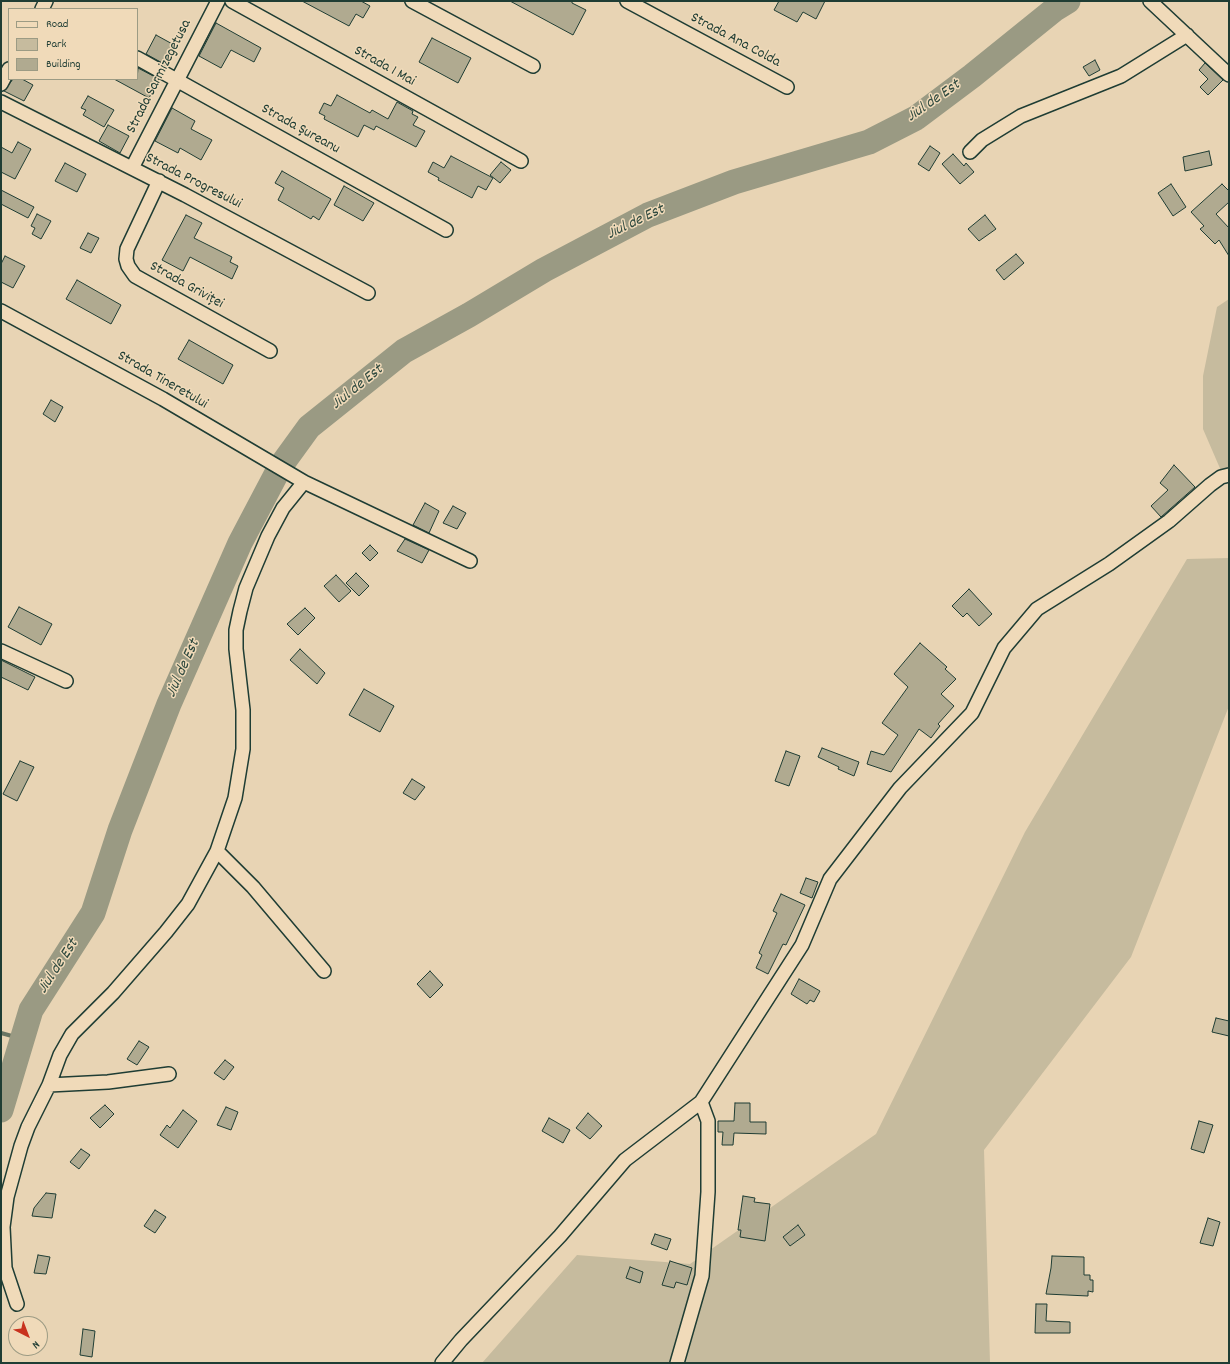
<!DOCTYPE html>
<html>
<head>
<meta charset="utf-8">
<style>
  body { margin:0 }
  #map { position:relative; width:1230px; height:1364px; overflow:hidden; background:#e8d4b4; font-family:Dekko,sans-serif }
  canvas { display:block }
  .frame { position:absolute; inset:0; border:2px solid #1f3d34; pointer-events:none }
  .legend { position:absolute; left:8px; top:8px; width:130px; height:72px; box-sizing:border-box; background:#f0dab9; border:1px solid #9c9b84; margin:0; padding:5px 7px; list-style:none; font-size:12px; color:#1f3d34 }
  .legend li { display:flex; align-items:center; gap:8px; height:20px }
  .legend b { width:20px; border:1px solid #9c9b84 }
  .north { position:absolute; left:8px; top:1316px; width:40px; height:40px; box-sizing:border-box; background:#f0dab9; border:1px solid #9c9b84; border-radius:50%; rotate:138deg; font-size:11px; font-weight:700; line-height:16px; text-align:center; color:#1f3d34 }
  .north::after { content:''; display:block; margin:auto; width:14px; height:18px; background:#c8321e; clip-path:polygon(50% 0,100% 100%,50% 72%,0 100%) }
</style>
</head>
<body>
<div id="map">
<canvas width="1230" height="1364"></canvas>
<div class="frame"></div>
<ul class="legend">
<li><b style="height:5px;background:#f0dab9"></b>Road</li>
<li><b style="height:11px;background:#c6bb9e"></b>Park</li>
<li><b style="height:11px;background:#b0aa90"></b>Building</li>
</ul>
<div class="north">N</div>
</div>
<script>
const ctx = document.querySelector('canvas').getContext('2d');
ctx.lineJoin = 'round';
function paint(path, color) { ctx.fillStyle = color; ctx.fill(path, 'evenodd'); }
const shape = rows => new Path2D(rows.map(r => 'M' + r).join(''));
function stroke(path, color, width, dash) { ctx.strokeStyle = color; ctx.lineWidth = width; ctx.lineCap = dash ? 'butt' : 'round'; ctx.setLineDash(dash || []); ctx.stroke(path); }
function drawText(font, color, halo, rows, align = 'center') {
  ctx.font = font + ' Dekko,sans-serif'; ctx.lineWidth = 3; ctx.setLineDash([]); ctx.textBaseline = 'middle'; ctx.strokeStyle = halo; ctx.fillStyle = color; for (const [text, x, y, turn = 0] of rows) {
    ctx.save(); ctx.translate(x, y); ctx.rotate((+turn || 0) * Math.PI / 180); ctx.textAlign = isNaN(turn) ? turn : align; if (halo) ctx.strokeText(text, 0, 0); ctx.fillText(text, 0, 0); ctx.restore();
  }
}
paint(shape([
  [1229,299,1229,471,1222,473,1203,429,1203,376,1217,307],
  [1229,558,1229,706,1131,957,984,1150,990,1363,482,1363,577,1255,690,1264,876,1134,1025,832,1187,559]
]), '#c6bb9e');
stroke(shape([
  [1,1033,23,1039]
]), '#697563', 4);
stroke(shape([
  [1,1110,31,1010,93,913,120,830,169,704,240,543,280,467,309,427,404,351,469,315,544,270,648,215,734,182,869,142,916,118,972,76,1055,9,1068,1]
]), '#9a9a83', 25);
const building = shape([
  [302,1,361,1,370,6,363,18,356,14,349,26,302,1],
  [510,1,572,1,572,3,586,10,573,35,510,1],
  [779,1,825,1,816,19,803,12,797,22,774,10,779,1],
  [216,23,261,48,254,62,231,50,221,68,199,56,216,23],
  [156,35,176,46,166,65,146,54,156,35],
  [432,38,471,58,458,83,419,62,432,38],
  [1095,60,1100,70,1089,76,1083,67,1095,60],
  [1205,63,1223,80,1208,95,1200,87,1208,79,1199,70,1205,63],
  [138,68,159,79,149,98,114,79,137,79,138,68],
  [13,79,22,79,33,85,24,101,4,91,13,79],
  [337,95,370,113,372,110,388,119,397,102,413,111,412,114,418,117,413,125,425,131,416,147,376,126,374,130,364,125,358,137,324,119,325,116,319,113,324,103,331,106,337,95],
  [88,96,114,110,104,127,83,115,86,110,81,108,88,96],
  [172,108,195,121,191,129,212,140,201,160,180,148,178,153,155,141,172,108],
  [108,125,129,136,120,153,99,141,108,125],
  [18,142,31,149,15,179,1,172,1,147,12,153,18,142],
  [930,146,940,153,929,171,918,164,930,146],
  [1209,151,1212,165,1185,171,1183,157,1209,151],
  [953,154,964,166,966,163,974,172,960,184,942,164,953,154],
  [451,156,493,178,486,190,478,186,472,198,438,180,439,178,428,172,433,162,444,168,451,156],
  [501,162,511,170,500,183,490,175,501,162],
  [65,163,86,174,77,192,55,181,65,163],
  [282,171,331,199,319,220,313,216,311,219,278,200,284,188,275,183,282,171],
  [1171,184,1186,207,1173,216,1158,193,1171,184],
  [1222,184,1229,191,1229,202,1216,214,1229,228,1229,256,1219,240,1215,244,1200,229,1204,226,1191,212,1222,184],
  [344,186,374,203,363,221,334,205,344,186],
  [1,190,34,207,28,218,1,204,1,190],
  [37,214,51,221,41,239,32,234,35,228,31,226,37,214],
  [186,215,202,223,194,238,232,257,230,262,238,266,232,279,190,257,183,271,162,260,186,215],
  [985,215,996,229,979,241,968,229,985,215],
  [88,233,99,238,91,253,80,248,88,233],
  [1016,254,1024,263,1004,280,996,270,1016,254],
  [5,256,25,266,13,288,1,282,1,264,5,256],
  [77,280,121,305,111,324,66,299,77,280],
  [189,340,233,365,223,384,178,359,189,340],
  [51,400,63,407,55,422,43,414,51,400],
  [1174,465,1195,487,1161,517,1151,506,1168,490,1160,483,1174,465],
  [425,503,439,511,429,533,413,525,425,503],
  [453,506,466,513,457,529,443,523,453,506],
  [405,539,429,550,422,563,397,551,405,539],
  [370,545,378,553,370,561,362,553,370,545],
  [356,573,369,586,359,596,346,583,356,573],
  [336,575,351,591,339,602,324,586,336,575],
  [969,589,992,614,979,626,967,613,963,617,952,606,969,589],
  [19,607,52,624,41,645,8,627,19,607],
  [305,608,315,618,298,635,287,624,305,608],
  [920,643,947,667,945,669,956,679,941,694,954,706,938,724,940,726,931,738,919,729,891,772,867,764,871,751,884,755,898,735,882,723,908,687,894,674,920,643],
  [300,649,325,673,317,684,290,660,300,649],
  [1,660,35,677,28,690,1,677,1,660],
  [364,689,394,706,380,732,349,715,364,689],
  [822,748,859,762,854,776,838,769,839,767,818,757,822,748],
  [786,751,800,756,789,786,775,781,786,751],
  [20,761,34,767,17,801,3,794,20,761],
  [412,779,425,787,415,800,403,793,412,779],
  [806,878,818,882,812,898,800,893,806,878],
  [781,894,805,905,786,945,783,944,768,974,756,968,762,955,759,953,777,913,773,911,781,894],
  [430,971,443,985,430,998,417,984,430,971],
  [799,979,820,991,814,1002,810,1000,807,1004,791,994,799,979],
  [1216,1018,1229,1021,1229,1036,1212,1032,1216,1018],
  [139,1041,149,1047,137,1065,127,1059,139,1041],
  [225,1060,234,1067,224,1080,214,1073,225,1060],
  [735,1103,750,1103,750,1122,766,1122,766,1134,734,1133,733,1145,722,1145,723,1132,718,1132,718,1121,734,1121,735,1103],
  [105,1105,114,1114,100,1128,90,1118,105,1105],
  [226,1107,238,1112,231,1130,217,1125,226,1107],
  [183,1110,197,1121,178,1148,160,1135,167,1125,170,1128,183,1110],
  [588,1113,602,1126,590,1139,576,1128,588,1113],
  [549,1118,570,1130,563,1143,542,1131,549,1118],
  [1199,1121,1213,1125,1204,1153,1191,1149,1199,1121],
  [81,1149,90,1155,79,1169,70,1162,81,1149],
  [46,1193,56,1194,52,1218,32,1216,34,1208,46,1193],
  [743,1196,755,1198,754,1202,770,1204,765,1241,740,1237,741,1230,738,1230,743,1196],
  [155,1210,166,1217,155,1233,144,1226,155,1210],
  [1208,1218,1220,1222,1213,1246,1200,1243,1208,1218],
  [798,1225,805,1235,790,1246,783,1237,798,1225],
  [655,1234,671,1239,667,1250,651,1244,655,1234],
  [38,1255,50,1257,46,1274,34,1273,38,1255],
  [1052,1256,1084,1257,1084,1275,1090,1275,1090,1280,1093,1280,1093,1292,1088,1291,1088,1296,1046,1294,1051,1268,1052,1256],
  [670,1261,692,1268,687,1285,676,1282,674,1288,662,1285,670,1261],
  [630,1267,643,1272,640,1283,626,1278,630,1267],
  [1036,1304,1047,1304,1046,1321,1070,1322,1070,1333,1035,1333,1036,1304],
  [83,1329,95,1331,92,1357,80,1355,83,1329]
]);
paint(building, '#b0aa90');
stroke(building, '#1f3d34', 1);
const street = shape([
  [232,1,521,161],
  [412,1,533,66],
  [627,1,787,87],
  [1150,1,1229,75],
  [42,9,46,1],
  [137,58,446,230],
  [1,84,9,69],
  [1,102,185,195,368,293],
  [970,152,982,140,1021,116,1121,76,1187,35],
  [132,168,218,1],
  [159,181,127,249,126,259,128,266,135,276,270,351],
  [1,311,163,399,304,482,470,561],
  [1,651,66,681],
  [217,851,253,887,324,971],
  [49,1085,108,1082,169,1074],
  [17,1304,5,1268,3,1227,7,1197,21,1146,28,1127,49,1085,60,1055,72,1034,113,993,166,932,188,904,217,851,235,798,243,749,243,710,236,649,236,630,240,611,246,588,268,536,283,508,304,482],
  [442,1363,461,1340,560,1236,625,1160,701,1102,802,945,830,879,900,788,972,713,1004,648,1037,609,1109,564,1169,521,1210,485,1221,477,1229,475],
  [677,1363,702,1276,708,1192,708,1121,701,1102]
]);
stroke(street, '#1f3d34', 16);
stroke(street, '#f0dab9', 13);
drawText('15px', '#1f3d34', '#f0dab9', [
  ["Strada Ana Colda",735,41,28],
  ["Strada 1 Mai",384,67,29],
  ["Strada Sarmizegetusa",160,77,-63],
  ["Strada Șureanu",300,130,29],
  ["Strada Progresului",193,182,27],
  ["Strada Griviței",186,286,29],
  ["Strada Tineretului",162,381,30]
]);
drawText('italic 16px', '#314b40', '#f0dab9', [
  ["Jiul de Est",934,102,-35],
  ["Jiul de Est",636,223,-26],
  ["Jiul de Est",358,388,-39],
  ["Jiul de Est",184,669,-66],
  ["Jiul de Est",59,967,-57]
]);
</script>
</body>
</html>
